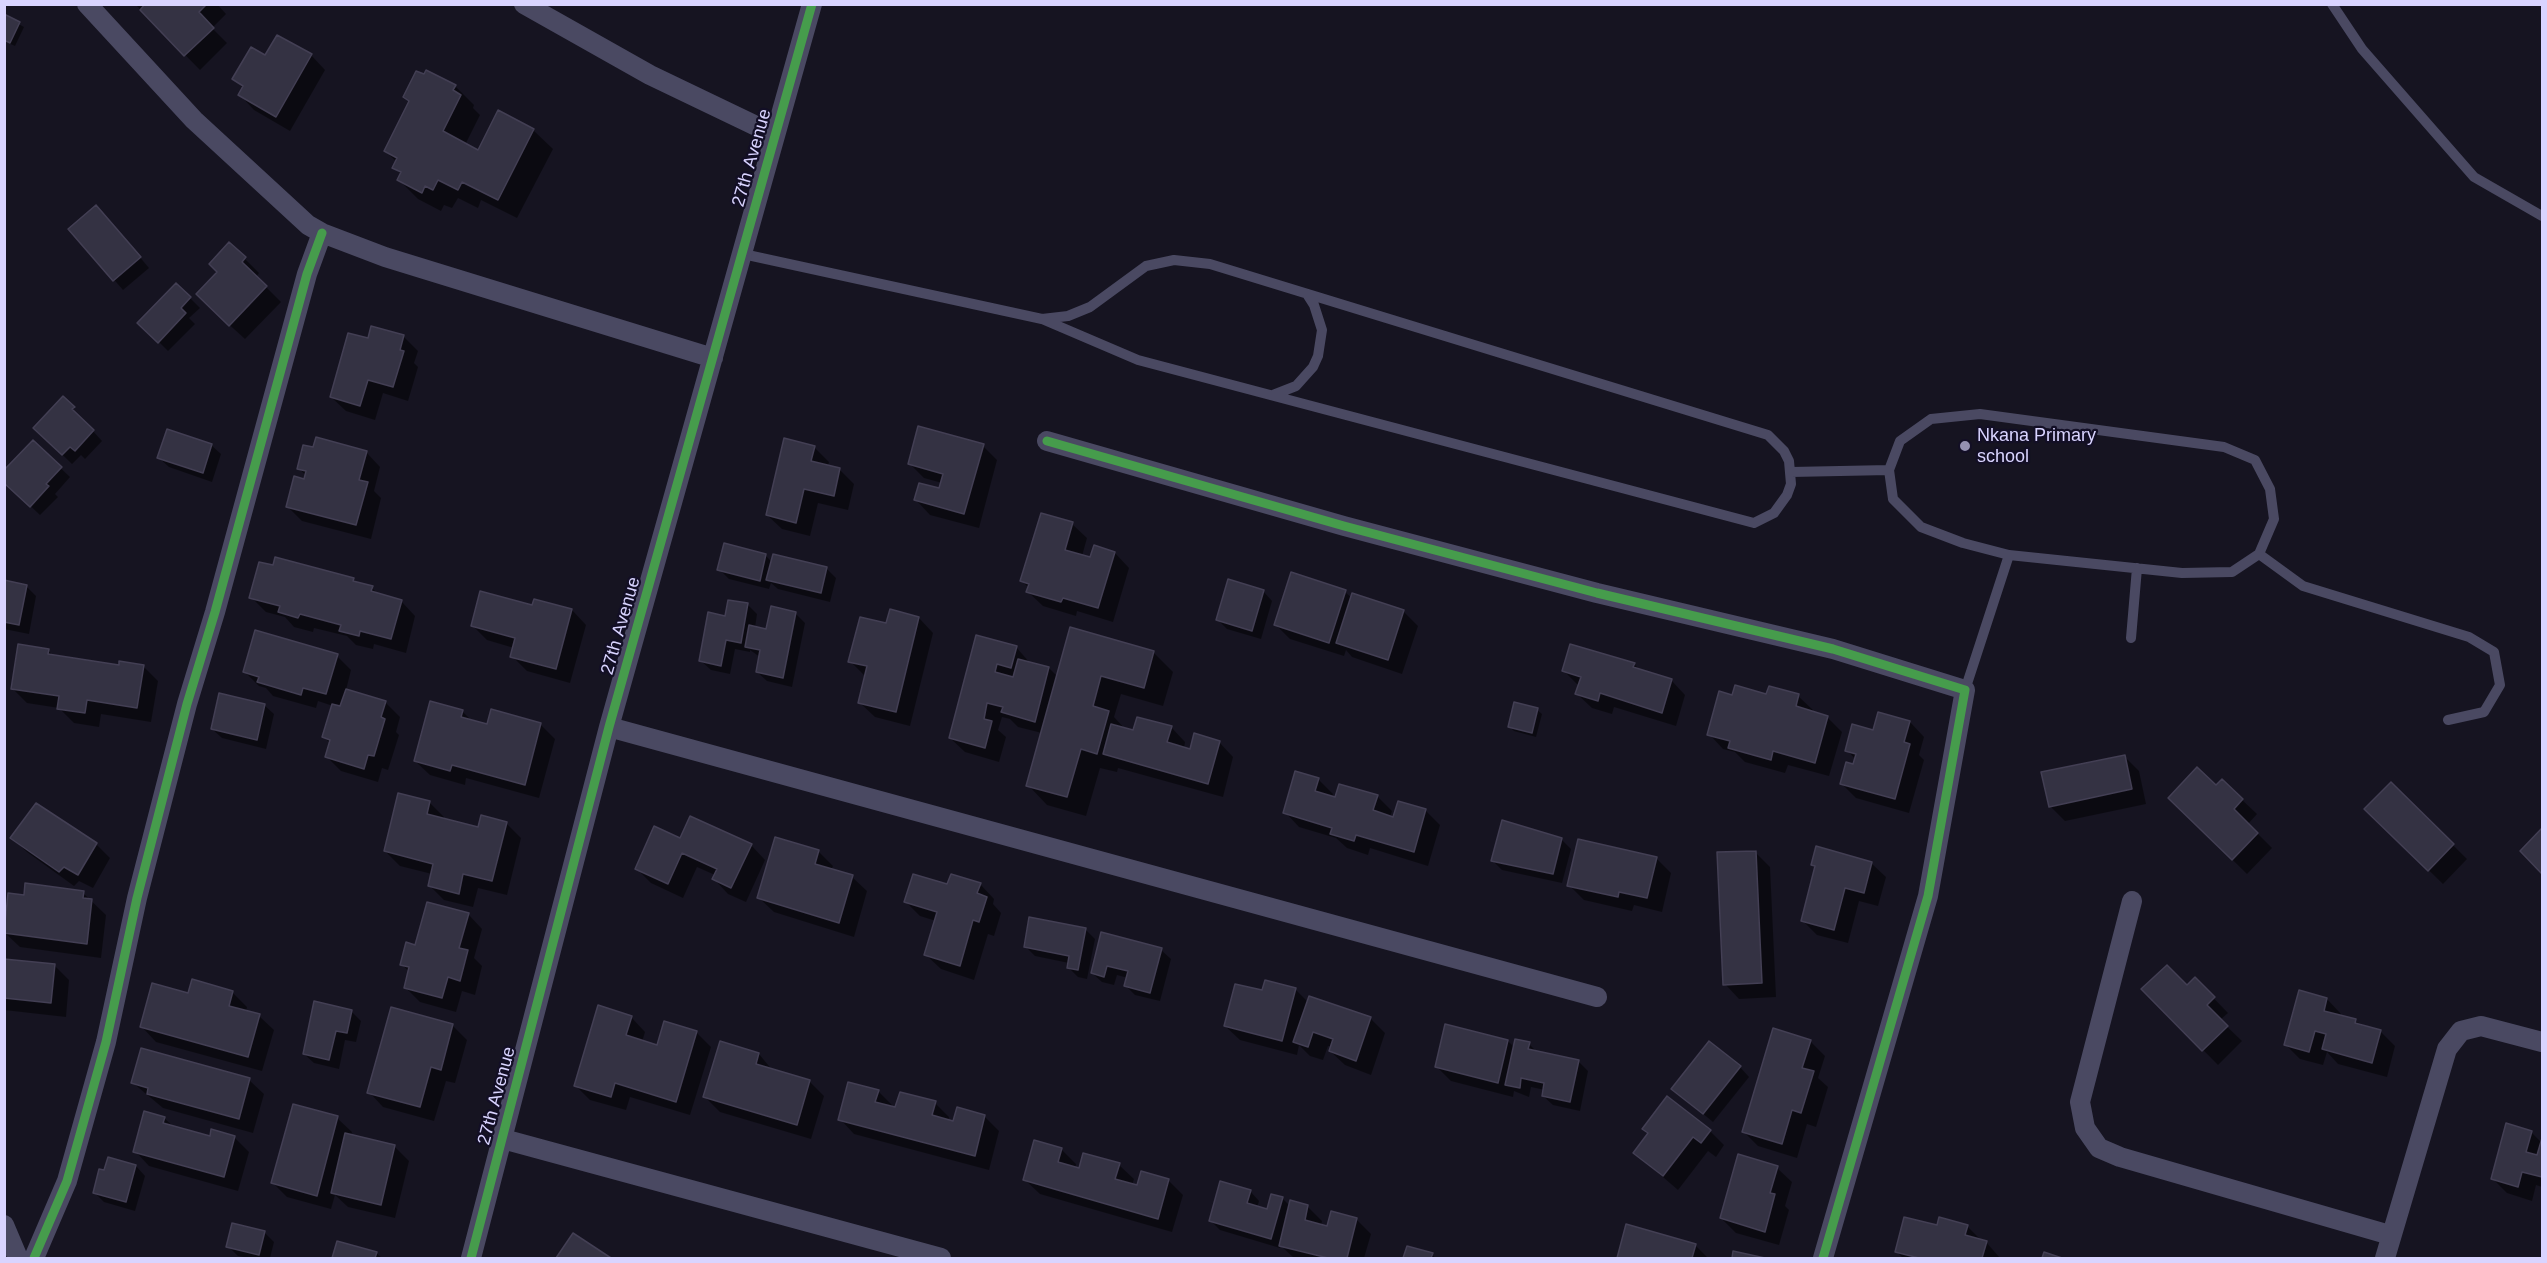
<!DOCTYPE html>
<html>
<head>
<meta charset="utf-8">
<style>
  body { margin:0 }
  #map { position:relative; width:2547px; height:1263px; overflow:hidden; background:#161421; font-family:Arial,sans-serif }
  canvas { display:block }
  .frame { position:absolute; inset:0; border:6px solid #d9d4ff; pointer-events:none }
</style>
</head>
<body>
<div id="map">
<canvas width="2547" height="1263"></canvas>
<div class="frame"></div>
</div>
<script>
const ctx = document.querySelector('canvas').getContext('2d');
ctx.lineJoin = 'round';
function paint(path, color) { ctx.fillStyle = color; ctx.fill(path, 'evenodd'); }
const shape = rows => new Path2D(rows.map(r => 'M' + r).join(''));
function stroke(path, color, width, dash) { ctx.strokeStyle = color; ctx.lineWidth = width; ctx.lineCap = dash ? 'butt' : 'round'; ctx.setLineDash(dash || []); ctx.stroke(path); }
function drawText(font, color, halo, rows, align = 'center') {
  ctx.font = font + ' Arial,sans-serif'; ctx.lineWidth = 4.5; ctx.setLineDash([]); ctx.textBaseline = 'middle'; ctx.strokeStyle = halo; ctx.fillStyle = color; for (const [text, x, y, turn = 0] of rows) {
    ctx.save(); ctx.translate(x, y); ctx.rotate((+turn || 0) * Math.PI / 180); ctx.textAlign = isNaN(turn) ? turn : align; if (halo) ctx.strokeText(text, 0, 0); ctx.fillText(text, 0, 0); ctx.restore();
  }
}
paint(shape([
  [135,4,217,4,226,14,212,28,227,43,200,70],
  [4,16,24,27,15,46,4,41],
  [311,55,325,70,290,131,254,110,240,95,243,88,234,79,266,57],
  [455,86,474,105,473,108,480,115,465,145,478,152,533,130,553,149,517,218,481,200,478,208,458,198,452,208,444,205,441,211,418,199,399,180,402,175,394,167,397,162,385,151,410,102,405,97],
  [105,216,149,268,123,290,70,229],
  [230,244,259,273,256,277,281,302,245,339,212,309,219,272],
  [177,285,200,308,189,318,195,324,168,351,140,323],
  [403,336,418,351,414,363,418,367,408,401,383,393,375,420,346,411,331,397,369,340],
  [63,398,102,441,85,459,81,455,72,464,35,428],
  [33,442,70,477,55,494,58,497,40,515,4,481],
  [211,445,221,454,212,482,169,467,159,458],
  [983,446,997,460,979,528,930,515,916,500,940,490,942,483,924,478,909,463],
  [814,447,829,462,828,466,839,469,854,484,848,510,818,503,810,536,782,529,767,515],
  [366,452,380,467,374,491,381,498,371,539,302,521,287,506,305,481,306,476,299,468],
  [1072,524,1087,538,1082,556,1091,559,1115,553,1129,568,1113,622,1077,611,1076,616,1043,606,1028,592,1029,588,1022,581],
  [725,545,766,556,772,562,826,568,836,578,830,602,778,589,771,583,769,589,729,579,719,569],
  [353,579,358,584,372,588,379,595,401,601,415,616,406,653,374,644,373,649,356,645,347,636,314,628,313,632,294,627,285,617,266,612,251,597],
  [4,582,26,586,36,596,29,634,4,629],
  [1263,591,1272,601,1261,639,1227,629,1218,620],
  [1345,592,1352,598,1353,595,1404,612,1418,626,1402,674,1352,657,1346,650,1344,656,1290,639,1276,625],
  [748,605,757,614,755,628,767,631,796,614,805,623,792,687,767,681,757,672,760,657,750,650,750,652,735,649,730,674,711,670,701,661,726,617],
  [533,607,572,610,586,625,570,683,527,671,512,656,514,648,487,640,473,626],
  [919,618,933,633,910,726,875,717,860,703,865,676,850,661,887,625],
  [977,637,1016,647,1030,663,1049,668,1058,677,1153,652,1173,672,1163,706,1121,694,1114,717,1126,730,1134,732,1171,727,1185,742,1184,749,1191,751,1219,742,1233,757,1223,797,1118,768,1117,772,1100,768,1086,816,1047,805,1028,785,1042,733,1018,727,1010,719,1002,717,998,730,1006,737,999,762,965,752,950,738],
  [48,650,54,657,120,667,143,666,158,681,151,722,101,714,99,727,74,723,59,708,27,703,12,688],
  [337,656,351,670,346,690,385,702,400,717,396,732,399,735,388,770,382,768,378,782,341,771,327,757,330,743,324,737,333,706,318,701,316,708,273,696,266,688,259,686,245,672],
  [1634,664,1641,671,1671,680,1685,695,1676,726,1614,707,1612,714,1592,708,1577,694,1579,686,1564,671],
  [1767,695,1798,696,1813,710,1812,713,1827,717,1842,732,1829,776,1788,765,1785,773,1745,762,1735,752,1723,749,1709,734,1733,697],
  [264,705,274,714,266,749,222,738,212,729],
  [1537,710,1542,714,1536,737,1514,731,1510,727],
  [462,711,473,722,488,726,540,724,555,739,539,798,466,778,465,785,430,775,415,761],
  [1910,722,1924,737,1919,755,1924,760,1909,813,1856,798,1842,784,1856,760,1847,750,1874,731],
  [2124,756,2139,771,2146,804,2065,821,2050,806],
  [1296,773,1319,780,1333,794,1332,797,1377,796,1392,811,1390,817,1394,819,1425,810,1440,825,1428,866,1370,848,1368,855,1347,848,1336,838,1299,827,1285,812],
  [2222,781,2257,814,2248,824,2272,848,2247,874,2170,798,2216,787],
  [2391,784,2467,859,2443,884,2366,809],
  [430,803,444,817,444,820,479,828,506,823,521,838,507,895,478,888,473,907,444,900,429,885,432,874,400,866,385,851],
  [2542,830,2542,872,2522,851],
  [12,838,96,844,110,858,93,888,79,881,74,886,27,852],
  [681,840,751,845,765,860,746,902,728,894,714,879,715,875,697,867,683,898,651,883,637,869],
  [1562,840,1571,849,1562,883,1502,870,1492,860],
  [818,851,833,866,831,870,852,877,867,891,854,937,774,912,759,898],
  [1755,852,1770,867,1776,997,1739,999,1725,984],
  [1656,858,1671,873,1662,912,1634,905,1632,911,1584,900,1569,885],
  [1871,863,1886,877,1878,906,1859,901,1848,943,1817,935,1803,921,1817,868,1813,864],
  [980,884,994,899,993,904,1001,913,994,936,988,934,974,980,941,969,926,955,936,921,920,916,906,902,948,886],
  [83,893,106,915,101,958,20,947,5,933,25,897],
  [468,914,482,929,474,958,482,966,475,995,462,991,456,1012,420,1002,405,987,409,972,402,964,416,947],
  [1031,918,1086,930,1095,939,1087,979,1078,977,1068,967,1069,963,1035,956,1025,946],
  [1103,934,1161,950,1171,959,1160,1001,1135,995,1126,986,1128,978,1117,975,1114,985,1102,982,1092,973],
  [4,961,55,966,69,980,66,1017,4,1010],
  [2195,979,2228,1013,2220,1020,2242,1041,2218,1065,2143,989,2187,987],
  [1295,989,1308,1002,1310,998,1371,1019,1385,1033,1371,1075,1345,1065,1330,1051,1332,1047,1328,1046,1323,1060,1310,1056,1299,1045,1297,1055,1240,1040,1225,1026],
  [232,992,247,1007,246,1012,259,1016,274,1030,262,1071,156,1042,142,1027,189,995],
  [2327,999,2341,1014,2341,1016,2380,1031,2395,1046,2387,1077,2338,1064,2327,1052,2323,1065,2300,1059,2285,1044],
  [351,1011,361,1021,356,1042,345,1040,339,1069,314,1063,304,1054],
  [631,1017,645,1032,642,1042,658,1047,696,1032,711,1047,690,1115,630,1097,626,1110,590,1100,575,1085],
  [452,1025,467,1040,455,1083,446,1081,434,1121,383,1107,369,1092],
  [1508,1041,1515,1048,1529,1044,1538,1053,1578,1061,1588,1071,1580,1111,1553,1105,1543,1096,1545,1090,1531,1087,1529,1097,1514,1091,1513,1097,1451,1081,1437,1067],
  [1810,1041,1825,1056,1818,1078,1828,1087,1816,1127,1807,1124,1797,1158,1758,1146,1743,1131],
  [721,1043,759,1054,773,1071,809,1081,824,1096,811,1139,720,1112,705,1097],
  [1740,1067,1749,1077,1713,1122,1673,1089],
  [249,1080,264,1094,253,1133,163,1108,133,1083],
  [878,1091,892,1105,892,1108,935,1103,949,1117,948,1121,954,1123,984,1116,999,1131,989,1170,854,1134,840,1119],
  [164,1118,174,1127,211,1138,234,1137,249,1152,238,1191,149,1166,135,1151],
  [337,1118,352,1132,351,1136,394,1146,409,1161,395,1218,348,1207,335,1195,331,1209,287,1197,273,1183],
  [1710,1131,1724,1145,1716,1157,1708,1151,1678,1190,1635,1153,1650,1134],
  [2531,1132,2542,1143,2542,1187,2536,1185,2532,1201,2507,1193,2493,1179],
  [1035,1142,1062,1150,1076,1164,1075,1169,1119,1165,1134,1179,1132,1185,1138,1187,1168,1180,1183,1195,1172,1232,1040,1194,1025,1180],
  [136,1166,145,1176,135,1211,104,1202,95,1193],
  [1777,1168,1792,1182,1785,1206,1789,1210,1779,1245,1736,1233,1721,1218],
  [1250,1191,1259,1201,1257,1208,1268,1211,1282,1198,1290,1206,1307,1206,1322,1221,1321,1226,1328,1228,1356,1219,1371,1234,1364,1258,1294,1258,1281,1246,1280,1248,1220,1230,1210,1220],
  [1627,1226,1695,1245,1708,1258,1619,1258],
  [1967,1226,1982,1241,1986,1242,2000,1258,1903,1258,1897,1252,1939,1227],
  [264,1232,274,1242,270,1258,249,1258,238,1256,228,1246],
  [573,1235,608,1258,558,1258],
  [338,1243,376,1253,382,1258,334,1258],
  [1408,1248,1432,1255,1436,1258,1405,1258]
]), '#0007');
const building = shape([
  [207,4,199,12,214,28,184,56,140,10,145,4,207,4],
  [4,14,20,22,10,43,4,40,4,14],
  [277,35,312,54,276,117,238,95,243,86,232,79,251,47,265,55,277,35],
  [426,70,456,85,453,90,461,95,443,131,478,150,498,110,534,129,498,200,462,182,458,190,438,180,433,190,425,186,422,193,397,180,401,172,392,168,397,158,384,151,409,101,403,97,416,71,424,74,426,70],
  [96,205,141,257,113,281,68,229,96,205],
  [229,242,246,257,242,262,267,286,229,326,196,294,217,272,209,264,229,242],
  [176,283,191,297,181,308,186,313,158,343,137,323,176,283],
  [371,326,404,335,400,350,404,351,393,387,368,380,360,406,330,397,348,333,368,338,371,326],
  [63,396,75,407,72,409,94,430,75,451,70,447,62,455,33,428,63,396],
  [918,426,984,444,964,514,914,500,919,483,939,488,943,474,908,464,918,426],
  [167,429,212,444,203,473,157,458,167,429],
  [316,437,367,451,359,480,368,482,356,525,286,507,294,476,304,479,306,471,297,469,303,445,313,447,316,437],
  [784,438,815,446,811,461,840,468,834,496,804,489,796,523,766,515,784,438],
  [33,440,62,467,46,484,49,486,30,507,4,483,4,470,33,440],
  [1041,513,1073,522,1065,550,1090,557,1094,545,1115,552,1098,608,1063,598,1061,602,1026,592,1029,584,1020,581,1041,513],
  [724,543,766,554,760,581,717,570,724,543],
  [773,554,827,567,821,593,766,580,773,554],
  [275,557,354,578,353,581,373,586,371,591,402,600,391,639,360,631,359,636,339,631,341,625,300,614,298,618,278,612,280,606,249,598,259,562,273,565,275,557],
  [1291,572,1346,590,1329,643,1274,625,1291,572],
  [1228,579,1264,590,1252,631,1216,620,1228,579],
  [4,580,27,585,19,625,4,622,4,580],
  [480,591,532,605,534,599,572,609,556,669,510,657,515,638,471,626,480,591],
  [1352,593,1404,610,1388,660,1336,643,1352,593],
  [728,600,748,603,741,643,726,640,721,666,699,661,708,612,725,616,728,600],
  [771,606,796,612,783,678,756,672,760,650,745,647,749,625,766,629,771,606],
  [890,609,919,617,896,712,858,703,867,666,848,662,860,617,886,623,890,609],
  [1070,627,1154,651,1144,688,1101,676,1093,706,1109,711,1097,754,1081,749,1067,797,1026,786,1070,627],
  [255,630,338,654,326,694,303,688,301,695,257,682,259,677,243,672,255,630],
  [976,635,1017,646,1011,668,997,664,995,672,1013,677,1018,659,1049,667,1035,722,1001,712,1003,707,987,703,984,719,992,721,985,748,949,738,976,635],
  [18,644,49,649,48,654,119,665,119,661,144,665,137,708,87,700,85,713,57,709,59,696,11,689,18,644],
  [1570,644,1635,663,1633,667,1672,679,1662,713,1600,693,1598,701,1575,694,1581,677,1562,671,1570,644],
  [1735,685,1766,694,1769,686,1799,694,1796,706,1828,716,1815,763,1773,751,1771,760,1728,748,1730,741,1707,735,1719,691,1732,695,1735,685],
  [346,689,386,701,381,717,385,719,374,756,368,755,364,769,325,757,330,740,322,737,332,704,340,706,346,689],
  [219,693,265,704,257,740,211,729,219,693],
  [430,701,463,710,461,717,487,724,491,709,541,723,525,785,452,765,450,771,414,761,430,701],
  [1514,702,1538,708,1532,733,1508,727,1514,702],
  [1878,712,1910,721,1904,742,1910,744,1895,799,1840,784,1846,762,1853,764,1856,754,1845,751,1852,724,1873,730,1878,712],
  [1137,717,1172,726,1167,742,1190,749,1194,733,1220,741,1208,784,1103,754,1111,724,1133,730,1137,717],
  [2125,755,2132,789,2049,807,2041,772,2125,755],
  [2197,767,2216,785,2222,779,2243,799,2234,809,2258,833,2232,860,2168,798,2197,767],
  [1295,771,1319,778,1315,791,1335,797,1339,784,1378,795,1373,810,1393,817,1398,801,1426,809,1414,852,1356,835,1354,841,1330,834,1332,828,1283,813,1295,771],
  [2391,782,2454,844,2428,871,2364,809,2391,782],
  [398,793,430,801,427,814,478,827,481,815,507,822,492,881,463,874,459,894,428,886,433,864,384,851,398,793],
  [36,803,97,843,78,875,64,867,59,872,10,838,36,803],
  [690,816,752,844,731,888,712,879,717,869,682,853,668,884,635,869,654,826,680,838,690,816],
  [1502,820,1562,838,1553,874,1491,861,1502,820],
  [2542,828,2542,874,2520,851,2542,828],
  [775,837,819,850,815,864,853,875,839,923,757,898,775,837],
  [1578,839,1657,857,1647,898,1619,892,1618,897,1567,886,1578,839],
  [1816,846,1872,862,1864,893,1845,888,1834,930,1801,921,1815,866,1811,865,1816,846],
  [1756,851,1762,983,1723,985,1717,852,1756,851],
  [913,874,947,884,951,874,981,883,977,893,987,897,979,922,973,920,960,966,924,955,937,912,904,902,913,874],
  [25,883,84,891,83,898,92,899,87,944,4,933,8,893,24,895,25,883],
  [427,902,469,913,459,948,468,950,460,981,448,977,442,998,404,988,409,967,400,965,406,942,415,945,427,902],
  [1029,917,1086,928,1078,970,1067,968,1069,956,1024,947,1029,917],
  [1101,932,1162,948,1150,993,1124,986,1128,971,1107,966,1104,977,1091,973,1101,932],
  [4,959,55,964,51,1003,4,998,4,959],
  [2167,965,2187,985,2195,977,2215,997,2207,1005,2228,1026,2202,1051,2141,989,2167,965],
  [192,979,233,991,229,1006,260,1014,248,1057,140,1027,152,983,188,993,192,979],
  [1265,980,1296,988,1282,1041,1224,1026,1235,984,1262,990,1265,980],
  [2299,990,2327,998,2324,1011,2356,1019,2355,1023,2381,1030,2372,1063,2322,1049,2326,1034,2315,1031,2309,1052,2284,1045,2299,990],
  [1309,996,1371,1017,1356,1061,1329,1051,1333,1039,1313,1032,1308,1047,1293,1042,1309,996],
  [314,1001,352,1010,347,1033,336,1031,329,1060,303,1054,314,1001],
  [598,1005,632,1016,626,1035,657,1045,664,1021,697,1031,676,1102,615,1083,611,1097,574,1086,598,1005],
  [391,1007,453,1024,441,1070,431,1067,420,1107,367,1093,391,1007],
  [1445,1024,1508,1040,1498,1083,1435,1067,1445,1024],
  [1773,1028,1811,1040,1802,1068,1814,1071,1801,1113,1792,1110,1782,1144,1742,1132,1773,1028],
  [1515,1039,1530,1042,1528,1049,1579,1060,1570,1102,1542,1096,1544,1083,1521,1078,1520,1088,1505,1085,1515,1039],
  [720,1041,759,1053,756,1064,810,1080,797,1125,703,1097,720,1041],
  [1709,1041,1741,1066,1703,1114,1671,1089,1709,1041],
  [141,1048,250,1078,239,1119,147,1094,148,1088,131,1083,141,1048],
  [848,1082,879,1090,875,1102,895,1107,900,1092,936,1101,932,1115,953,1121,957,1107,985,1115,975,1156,838,1120,848,1082],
  [1667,1096,1711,1130,1701,1143,1693,1137,1663,1176,1633,1153,1648,1133,1642,1129,1667,1096],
  [293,1104,338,1116,317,1196,271,1183,293,1104],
  [144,1111,165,1117,163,1123,210,1136,211,1129,235,1136,224,1177,133,1152,144,1111],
  [2506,1123,2532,1131,2526,1152,2537,1155,2542,1138,2542,1177,2522,1172,2518,1187,2491,1179,2506,1123],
  [345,1133,395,1145,381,1205,331,1193,345,1133],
  [1034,1140,1062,1148,1058,1162,1079,1168,1083,1153,1120,1163,1115,1179,1137,1185,1141,1171,1169,1179,1158,1219,1023,1180,1034,1140],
  [1738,1154,1778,1166,1770,1193,1775,1194,1765,1232,1720,1218,1738,1154],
  [108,1157,136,1165,126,1202,93,1193,99,1169,104,1170,108,1157],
  [1220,1181,1251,1190,1247,1203,1267,1209,1271,1194,1283,1197,1271,1239,1209,1221,1220,1181],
  [1290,1200,1308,1205,1305,1220,1327,1226,1331,1211,1357,1218,1347,1258,1328,1258,1279,1246,1290,1200],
  [1904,1217,1937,1225,1939,1217,1968,1225,1965,1235,1987,1241,1982,1258,1919,1258,1895,1252,1904,1217],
  [232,1223,265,1231,259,1255,226,1247,232,1223],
  [1626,1224,1696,1244,1692,1258,1617,1258,1626,1224],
  [573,1233,611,1258,556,1258,573,1233],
  [337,1241,377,1252,375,1258,332,1258,337,1241],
  [1407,1246,1433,1253,1431,1258,1403,1258,1407,1246],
  [1733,1251,1765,1258,1732,1258,1733,1251],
  [2044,1252,2062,1258,2042,1258,2044,1252]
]);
paint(building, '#343243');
stroke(building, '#433f54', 1.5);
stroke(shape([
  [2332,4,2362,49,2474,177,2542,216],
  [743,254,1042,319,1068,316,1090,307,1146,266,1174,260,1210,264,1768,435,1784,451,1789,461,1791,484,1787,495,1774,513,1754,523,1138,360,1042,319],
  [1273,395,1296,386,1313,367,1318,356,1322,330,1314,305,1307,294],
  [1980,414,2224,447,2255,460,2270,489,2274,519,2259,554,2232,572,2182,573,2009,555,1963,543,1921,527,1893,499,1889,470,1900,441,1931,419,1980,414],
  [1791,472,1889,470],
  [2259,554,2303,586,2469,637,2494,652,2500,685,2484,712,2448,720],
  [2131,638,2137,568],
  [1965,690,2009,555]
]), '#4a4962', 10);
stroke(shape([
  [87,4,194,120,308,225,322,233,385,257,713,358],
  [524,4,650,75,775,135],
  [1047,441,1344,526,1597,593,1833,649,1965,690,1928,896,1823,1258],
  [609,727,1597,997],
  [2132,901,2080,1102,2085,1128,2099,1148,2120,1157,2390,1235],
  [503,1139,941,1258],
  [4,1225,18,1258],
  [34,1258,67,1181,106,1042,137,898,187,704,215,612,307,274,322,233],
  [471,1258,609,727,812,4],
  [2385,1258,2447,1049,2461,1031,2481,1026,2542,1042]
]), '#4a4962', 20);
stroke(shape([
  [1047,441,1344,526,1597,593,1833,649,1965,690,1928,896,1823,1258],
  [34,1258,67,1181,106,1042,137,898,187,704,215,612,307,274,322,233],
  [471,1258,609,727,812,4]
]), '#469c4c', 9);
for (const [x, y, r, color] of [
  [1965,446,6,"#9591b1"]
]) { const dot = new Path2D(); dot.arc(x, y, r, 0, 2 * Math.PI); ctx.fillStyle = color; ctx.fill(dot); stroke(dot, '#130f26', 2); }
drawText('18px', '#d9d4ff', '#130f26', [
  ["27th Avenue",752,158,-74],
  ["27th Avenue",621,626,-74],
  ["27th Avenue",497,1096,-75]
]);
drawText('18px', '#d9d4ff', '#130f26', [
  ["Nkana Primary",1977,436],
  ["school",1977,457]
], 'left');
</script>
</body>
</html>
